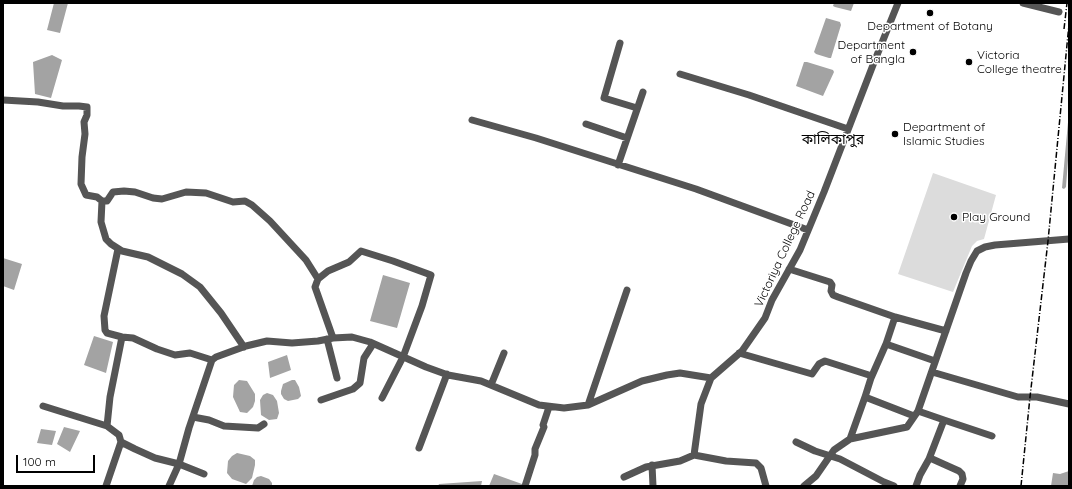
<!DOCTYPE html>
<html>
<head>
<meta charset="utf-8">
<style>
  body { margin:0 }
  #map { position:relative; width:1072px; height:489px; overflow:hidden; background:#fff; font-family:Quicksand,sans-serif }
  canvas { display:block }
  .frame { position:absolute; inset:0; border:4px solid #000; pointer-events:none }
  .scale { position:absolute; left:16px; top:455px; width:79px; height:18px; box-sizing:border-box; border:2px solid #000; border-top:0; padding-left:5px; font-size:12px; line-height:14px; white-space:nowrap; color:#000; -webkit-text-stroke:3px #fff; paint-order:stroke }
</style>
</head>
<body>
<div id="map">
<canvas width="1072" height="489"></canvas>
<div class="frame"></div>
<div class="scale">100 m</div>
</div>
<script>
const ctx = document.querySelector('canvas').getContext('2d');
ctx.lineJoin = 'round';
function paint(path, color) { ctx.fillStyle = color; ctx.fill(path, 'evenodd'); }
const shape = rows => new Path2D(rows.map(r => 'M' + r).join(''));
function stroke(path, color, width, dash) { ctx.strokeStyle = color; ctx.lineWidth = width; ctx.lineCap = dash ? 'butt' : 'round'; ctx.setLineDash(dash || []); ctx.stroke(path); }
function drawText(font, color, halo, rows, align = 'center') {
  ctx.font = font + ' Quicksand,"Noto Sans Bengali",sans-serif'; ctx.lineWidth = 3; ctx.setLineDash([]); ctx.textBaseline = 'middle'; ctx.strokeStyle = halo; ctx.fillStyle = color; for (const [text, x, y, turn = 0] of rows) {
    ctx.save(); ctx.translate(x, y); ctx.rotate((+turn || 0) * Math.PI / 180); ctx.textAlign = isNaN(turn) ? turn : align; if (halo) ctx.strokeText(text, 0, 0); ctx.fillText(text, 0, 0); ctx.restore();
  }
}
paint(shape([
  [933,173,996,195,984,239,977,241,972,246,953,292,898,274]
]), '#dcdcdc');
paint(shape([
  [54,3,68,3,60,33,47,30],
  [834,3,854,3,851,11,835,7,833,6],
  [826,18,840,22,841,25,831,58,829,58,816,54,814,52],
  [52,55,62,60,51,98,35,94,33,62],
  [804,62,807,62,833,70,834,72,823,96,796,86],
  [1069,111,1069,147,1066,187,1064,189,1062,188],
  [3,258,22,264,14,290,3,286],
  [383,275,410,283,397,328,370,321],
  [94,336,113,342,106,373,84,365],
  [287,355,291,370,270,378,268,362],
  [239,380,247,381,255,394,255,401,253,407,247,413,240,412,233,397,234,385],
  [292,380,295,380,299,387,301,396,298,399,288,401,284,399,281,394,281,391,283,384],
  [267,393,273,395,277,401,279,413,277,419,269,420,261,415,260,400,263,395],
  [64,427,80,431,70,452,57,444],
  [41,429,56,431,52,445,37,443],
  [237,453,250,456,255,460,255,465,252,478,246,484,232,479,227,473,228,461,232,456],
  [1069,471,1069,486,1051,486,1053,473,1060,474],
  [494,474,522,484,522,486,489,486],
  [261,476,269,479,272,483,272,486,252,486,254,480,257,477],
  [482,481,481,486,438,486,439,484]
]), '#a3a3a3');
stroke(shape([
  [1023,3,1059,12],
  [620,43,604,98,637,108],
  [680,74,749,95,848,129],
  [3,100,38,102,63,106,79,106,87,107,87,115,84,122,85,134,82,157,81,184,86,195,97,197,102,201,101,222,106,239,111,244,122,251,148,257,182,274,200,287,221,313,244,347],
  [472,120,536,138,696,189,808,230],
  [586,124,627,138],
  [618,165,643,92],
  [102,201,107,201,113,192,124,191,135,192,153,198,162,199,186,192,206,193,233,202,245,201,252,205,270,221,306,260,318,279,315,287,333,338],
  [118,249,104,316,105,330,107,333,122,337,133,338,157,349,175,355,190,353,212,360],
  [789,269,830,282,832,285,831,291,833,295,838,297,895,317,946,331],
  [318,279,328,271,349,262,361,251,393,261,431,275,422,306,403,357,382,398],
  [895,317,886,344,935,361],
  [122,337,110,397,107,426,119,435,121,442,135,449,155,458,179,464,204,474],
  [327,339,337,378],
  [886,344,871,378,865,397,914,416],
  [739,353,812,374,819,364,825,361,872,376],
  [932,372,1018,397,1037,397,1069,404],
  [491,385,504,353],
  [321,400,353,389,360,383,364,358,373,344],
  [588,405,627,290],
  [43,406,107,426],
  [193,417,209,420,224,426,258,428,264,424],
  [944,420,992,436],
  [850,439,865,397],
  [796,442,815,451,840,459,884,482,894,486],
  [419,448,447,374],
  [930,458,959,471,962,474,963,479,960,486],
  [652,465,653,486],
  [624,477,646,467,680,461,694,455],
  [106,486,121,442],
  [169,486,179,464,189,428,212,360,216,357,246,346,267,341,292,343,318,341,333,338,352,337,370,342,426,367,448,375,481,381,539,405,564,408,588,405,642,381,667,375,680,373,711,378],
  [525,486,535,455,535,449,544,427,543,425,549,407],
  [766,486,761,468,756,463,726,461,694,455,701,404,711,378,742,351,765,318,772,300,800,250,824,192,873,65,898,3],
  [804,486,816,476,834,450,850,439,907,427,918,411,966,273,971,261,977,251,985,247,995,245,1069,239],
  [916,486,920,475,929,459,944,420,918,411]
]), '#555', 7);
stroke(shape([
  [1064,29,1067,3],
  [1021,486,1030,397,1048,241,1069,24]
]), '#000', 1.5, [6, 2, 1, 2]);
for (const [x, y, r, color] of [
  [930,13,4,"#000"],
  [913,52,4,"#000"],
  [969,62,4,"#000"],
  [895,134,4,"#000"],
  [954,217,4,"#000"]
]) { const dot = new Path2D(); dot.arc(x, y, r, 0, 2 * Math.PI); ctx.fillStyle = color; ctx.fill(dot); stroke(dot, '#fff', 1.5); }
drawText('12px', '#000', '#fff', [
  ["Department of Botany",930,26,"center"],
  ["Department",905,45,"right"],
  ["of Bangla",905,59,"right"],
  ["Victoria",977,55],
  ["College theatre",977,69],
  ["Department of",903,127],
  ["Islamic Studies",903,141],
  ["Play Ground",962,217]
], 'left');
drawText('12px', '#000', '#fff', [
  ["Victoriya College Road",785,249,-65]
]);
drawText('14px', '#000', '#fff', [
  ["কালিকাপুর",833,140]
]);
</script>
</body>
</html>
